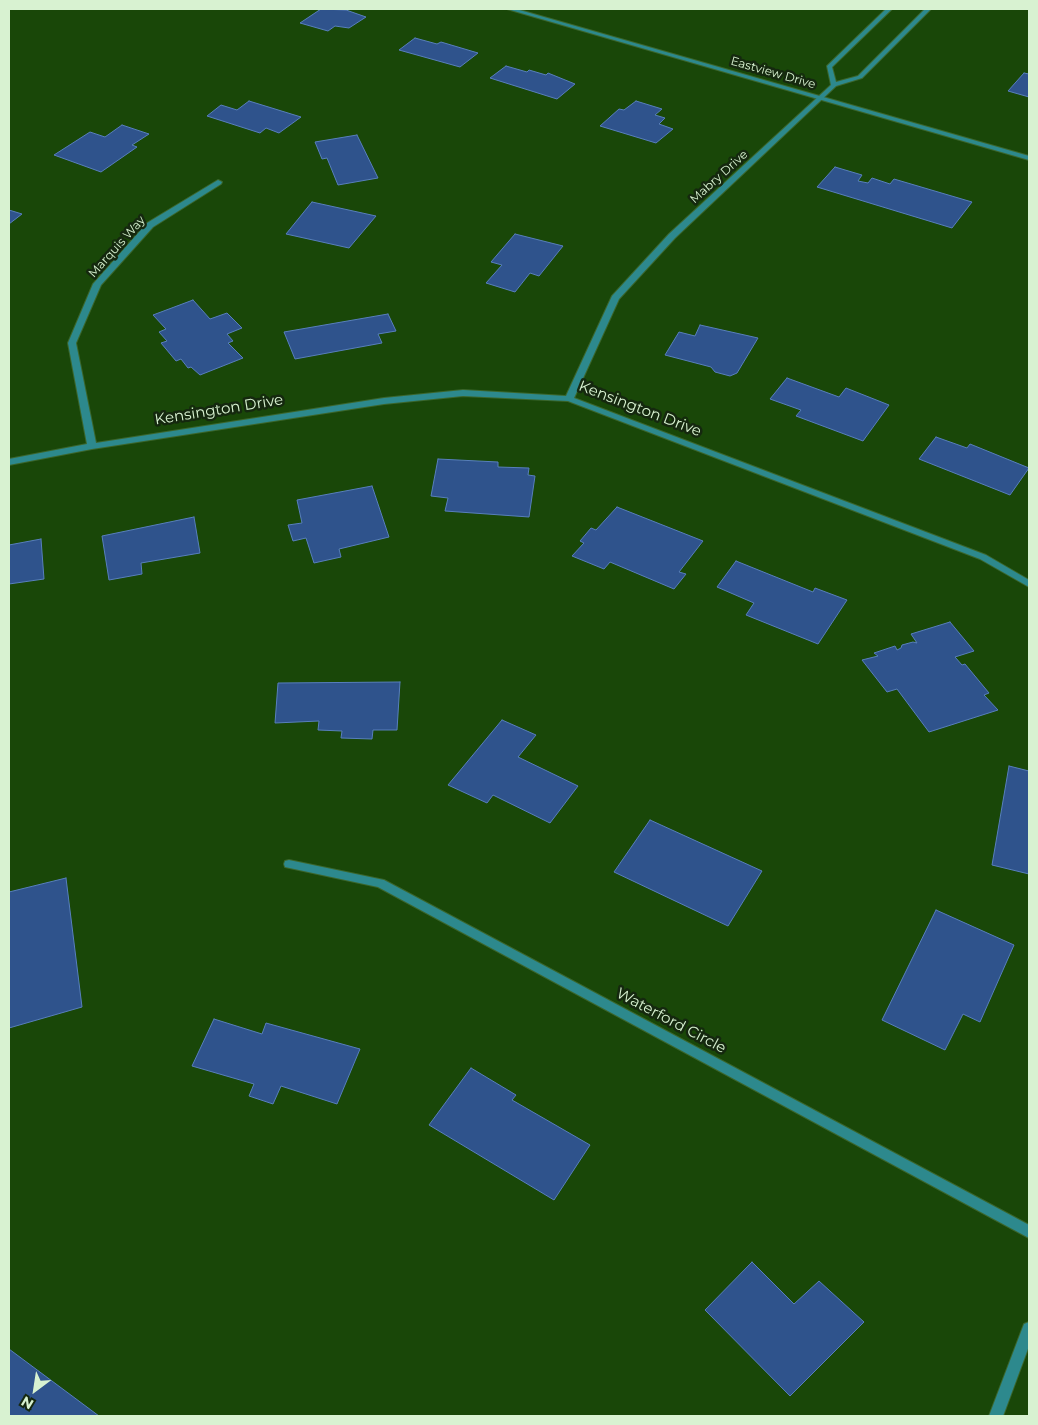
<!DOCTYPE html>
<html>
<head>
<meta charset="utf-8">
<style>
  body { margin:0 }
  #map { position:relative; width:1038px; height:1425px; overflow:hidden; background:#194708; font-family:Montserrat,sans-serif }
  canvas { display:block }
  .frame { position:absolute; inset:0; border:10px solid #d8f2d1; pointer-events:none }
  .north { position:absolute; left:10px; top:1365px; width:50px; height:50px; -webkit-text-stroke:4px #15280f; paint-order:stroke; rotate:211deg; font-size:14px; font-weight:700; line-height:20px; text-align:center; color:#d8f2d1 }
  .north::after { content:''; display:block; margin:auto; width:18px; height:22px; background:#d8f2d1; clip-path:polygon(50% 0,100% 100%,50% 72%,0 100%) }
</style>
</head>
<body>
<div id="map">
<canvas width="1038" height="1425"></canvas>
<div class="frame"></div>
<div class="north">N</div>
</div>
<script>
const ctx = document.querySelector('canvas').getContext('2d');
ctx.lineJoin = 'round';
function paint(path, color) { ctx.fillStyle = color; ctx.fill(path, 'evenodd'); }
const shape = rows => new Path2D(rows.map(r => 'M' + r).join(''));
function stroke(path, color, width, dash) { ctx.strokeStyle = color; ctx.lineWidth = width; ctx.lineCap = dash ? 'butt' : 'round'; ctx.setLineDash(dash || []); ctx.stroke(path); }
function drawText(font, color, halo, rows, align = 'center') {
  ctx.font = font + ' Montserrat,sans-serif'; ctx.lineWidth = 5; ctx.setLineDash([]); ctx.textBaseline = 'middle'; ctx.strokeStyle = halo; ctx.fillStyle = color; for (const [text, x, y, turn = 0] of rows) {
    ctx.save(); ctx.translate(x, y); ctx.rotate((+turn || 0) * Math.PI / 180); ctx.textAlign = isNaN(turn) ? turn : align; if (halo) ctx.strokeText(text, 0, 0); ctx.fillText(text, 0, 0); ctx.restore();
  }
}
const building = shape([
  [321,9,346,10,366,17,349,28,335,26,328,31,300,23,321,9],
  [415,38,437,44,441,42,478,53,460,67,399,50,415,38],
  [506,66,527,72,529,70,546,75,548,73,575,84,557,99,490,78,506,66],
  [1024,73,1029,74,1029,97,1008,91,1024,73],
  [249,101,301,117,279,133,266,128,260,133,207,116,221,105,237,110,249,101],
  [636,101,662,109,655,115,665,118,659,124,673,129,656,143,600,126,619,109,624,110,636,101],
  [122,125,149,134,132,145,137,147,101,172,54,155,90,132,105,137,122,125],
  [357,135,378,178,338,185,327,158,322,159,315,142,357,135],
  [835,167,862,175,858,181,868,183,872,178,890,184,894,179,972,202,952,228,817,187,835,167],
  [312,202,376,216,349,248,286,234,312,202],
  [9,210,22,214,9,224,9,210],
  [515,234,563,246,539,276,530,273,515,292,486,283,502,265,491,262,515,234],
  [193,300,210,319,227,313,242,328,227,334,233,341,228,343,243,358,200,375,191,367,188,368,181,359,176,361,161,343,167,341,159,332,166,329,153,315,193,300],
  [388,314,396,331,378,334,382,343,295,359,284,332,388,314],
  [700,325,758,338,737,373,730,376,715,372,711,367,665,355,679,332,695,336,700,325],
  [787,378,839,397,846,388,889,405,863,441,796,416,801,410,770,399,787,378],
  [936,437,967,448,970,444,1029,468,1010,495,919,459,936,437],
  [438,459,498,462,498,467,529,468,528,475,535,476,529,517,445,511,448,498,431,496,438,459],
  [372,486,389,537,339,549,341,557,314,563,306,538,293,541,288,525,302,523,297,500,372,486],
  [617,507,703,541,679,572,686,574,674,589,610,562,604,569,572,556,584,543,580,541,591,528,596,530,617,507],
  [194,517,200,553,141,563,142,574,109,580,102,536,194,517],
  [41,539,44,579,9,584,9,545,41,539],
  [736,561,813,592,815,588,847,600,818,644,746,615,754,603,717,587,736,561],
  [950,622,974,651,955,657,962,665,965,664,989,693,984,695,998,710,929,732,897,689,887,692,862,660,878,656,874,653,895,646,897,650,901,648,902,645,913,642,917,643,911,634,950,622],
  [400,682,397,730,373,730,372,739,341,738,342,731,318,730,319,721,275,723,278,683,400,682],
  [502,720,536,735,518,757,578,786,550,823,493,795,487,803,448,785,502,720],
  [1009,766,1029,771,1029,874,992,865,1009,766],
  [650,820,762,871,728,926,614,872,650,820],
  [66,878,82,1007,9,1028,9,892,66,878],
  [936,910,1014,945,980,1022,963,1014,945,1050,882,1020,936,910],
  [214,1019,262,1034,266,1023,360,1049,337,1104,281,1086,273,1104,249,1096,254,1084,192,1066,214,1019],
  [471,1068,516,1095,512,1100,590,1145,554,1200,429,1125,471,1068],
  [752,1262,794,1304,819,1281,864,1322,790,1396,705,1310,752,1262],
  [9,1349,99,1416,9,1416,9,1349]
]);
paint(building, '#2f538c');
stroke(building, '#587fbc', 1);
const minor = shape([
  [886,9,892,9,832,67,836,82,858,76,925,9,931,9,862,78,836,86,675,238,619,299,574,398,986,555,1029,580,1029,587,980,559,568,401,463,396,384,404,92,449,9,465,9,459,87,444,68,343,93,284,147,223,218,180,222,182,221,184,153,227,101,285,76,343,96,443,384,398,463,390,566,396,612,296,669,234,831,85,827,66,886,9],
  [289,860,384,880,1029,1225,1029,1238,378,887,285,867,284,864,285,861,289,860],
  [1029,1322,1029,1346,1003,1416,989,1416,1024,1324,1029,1322]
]);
const tertiary = shape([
  [507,9,516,9,1029,156,1029,160,507,9]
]);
stroke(minor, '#3b662c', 2);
stroke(tertiary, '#3b662c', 2);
paint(minor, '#2d898d');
paint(tertiary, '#2d898d');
drawText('12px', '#d8f2d1', '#15280f', [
  ["Eastview Drive",773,73,16],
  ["Mabry Drive",719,177,-42],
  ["Marquis Way",117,247,-48]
]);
drawText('15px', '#d8f2d1', '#15280f', [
  ["Kensington Drive",640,409,21],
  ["Kensington Drive",219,410,-9],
  ["Waterford Circle",671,1021,28]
]);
</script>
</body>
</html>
